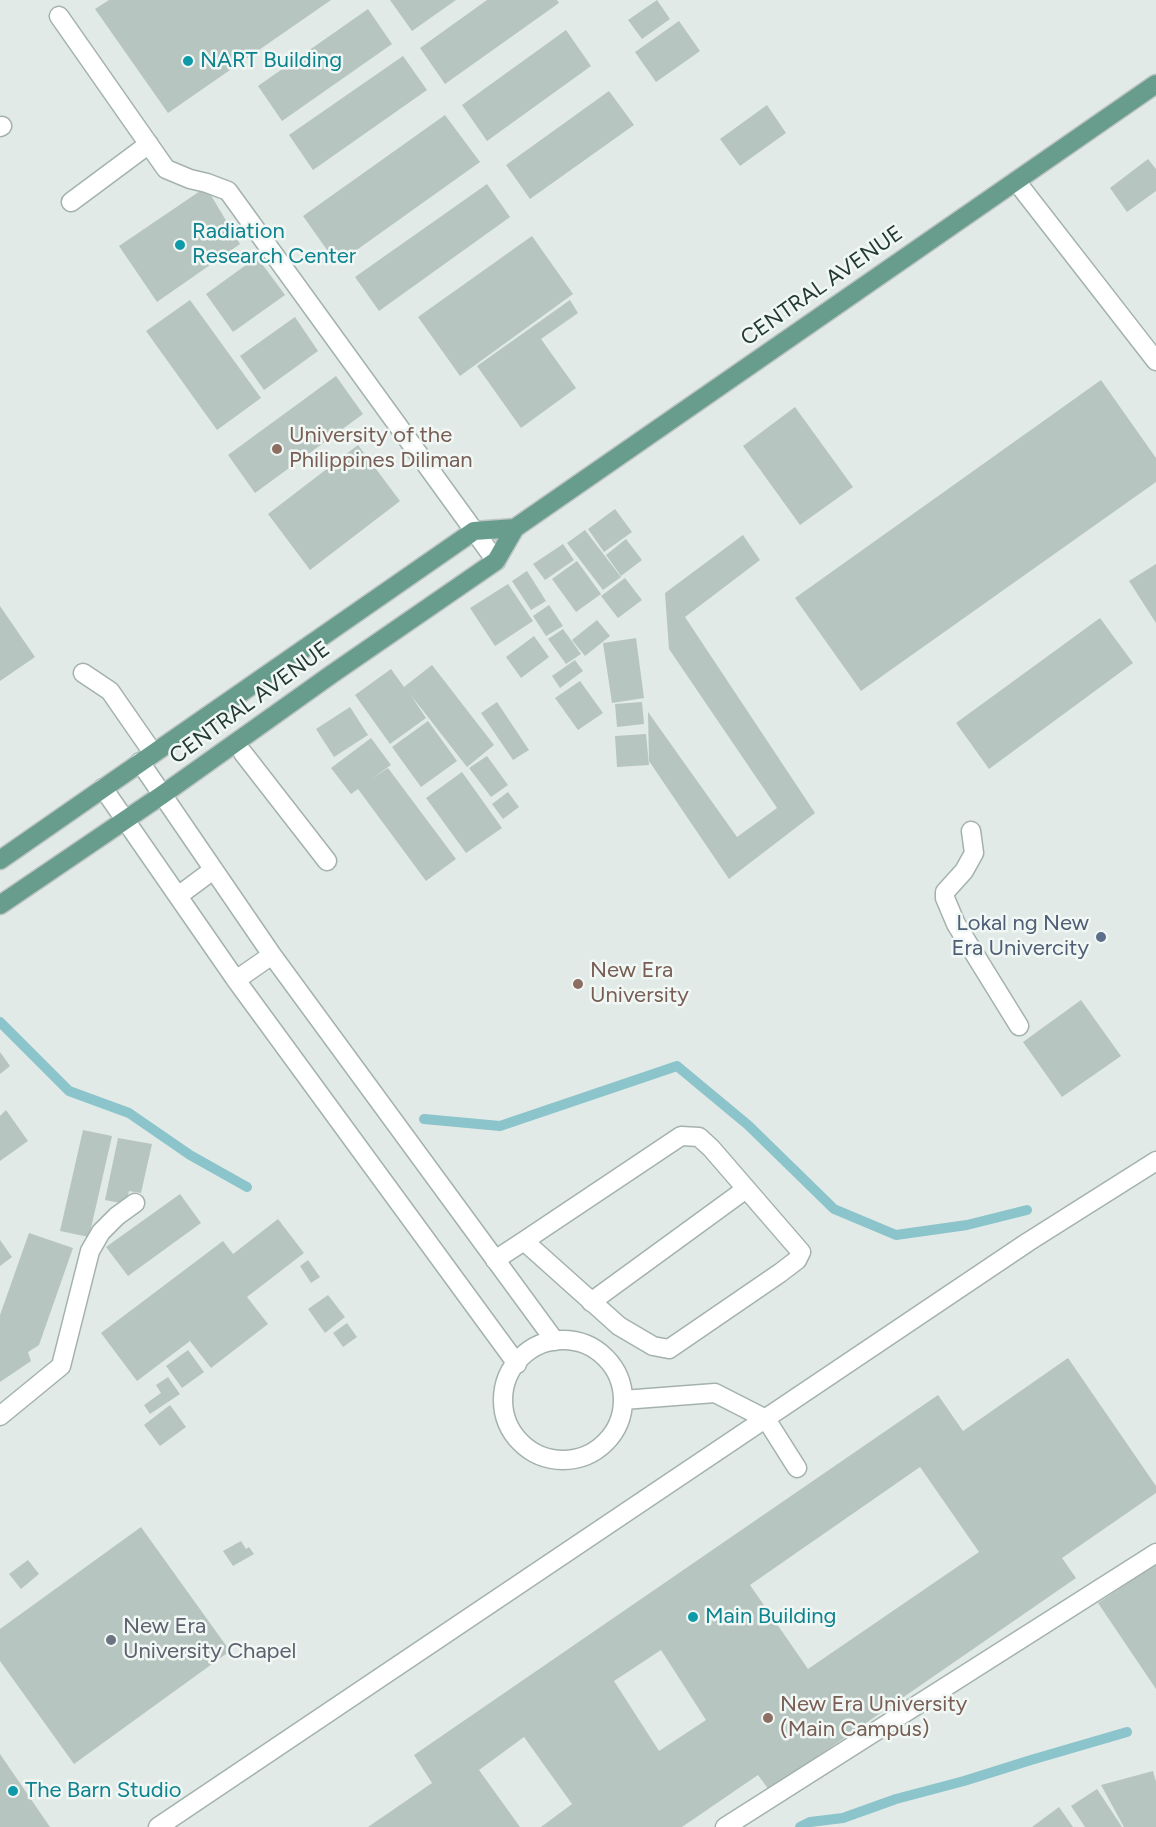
<!DOCTYPE html>
<html>
<head>
<meta charset="utf-8">
<style>
  body { margin:0 }
  canvas { display:block; background:#e1eae6 }
</style>
</head>
<body>
<canvas width="1156" height="1827"></canvas>
<script>
const ctx = document.querySelector('canvas').getContext('2d');
ctx.lineJoin = 'round';
const shape = rows => new Path2D(rows.map(r => 'M' + r).join(''));
function stroke(path, color, width, dash) { ctx.strokeStyle = color; ctx.lineWidth = width; ctx.lineCap = dash ? 'butt' : 'round'; ctx.setLineDash(dash || []); ctx.stroke(path); }
function paint(path, color) { ctx.fillStyle = color; ctx.fill(path, 'evenodd'); }
function drawText(font, color, halo, rows, align = 'center') {
  ctx.font = font + ' Figtree,sans-serif'; ctx.lineWidth = 5; ctx.setLineDash([]); ctx.textBaseline = 'middle'; ctx.strokeStyle = halo; ctx.fillStyle = color; for (const [text, x, y, turn = 0] of rows) {
    ctx.save(); ctx.translate(x, y); ctx.rotate((+turn || 0) * Math.PI / 180); ctx.textAlign = isNaN(turn) ? turn : align; if (halo) ctx.strokeText(text, 0, 0); ctx.fillText(text, 0, 0); ctx.restore();
  }
}
stroke(shape([
  [0,1022,69,1091,129,1113,190,1155,247,1187],
  [424,1119,500,1126,677,1066,748,1125,834,1209,896,1235,967,1225,1027,1210],
  [800,1827,810,1822,843,1818,896,1799,964,1781,1031,1760,1127,1732]
]), '#8cc4cc', 10);
paint(shape([
  [109,0,331,0,168,113,95,9],
  [390,0,456,0,412,31],
  [487,0,557,0,559,3,445,84,420,48],
  [657,0,670,19,642,39,628,20],
  [368,9,392,44,282,121,258,86],
  [679,21,700,51,656,82,635,52],
  [566,30,591,66,487,141,462,105],
  [403,56,427,90,313,170,289,135],
  [609,91,634,125,530,199,506,165],
  [767,105,786,133,740,166,720,139],
  [445,115,480,162,337,264,303,216],
  [1148,159,1156,169,1156,191,1127,212,1110,188],
  [487,184,510,217,379,311,355,277],
  [206,187,240,244,157,302,119,246],
  [532,236,573,294,460,376,418,317],
  [257,257,285,295,233,332,206,294],
  [190,300,261,398,217,430,146,331],
  [570,300,578,313,541,339,576,388,521,428,477,366],
  [295,317,318,351,264,390,240,356],
  [336,376,363,414,255,493,228,455],
  [1101,380,1156,458,1156,482,861,691,795,598],
  [795,407,853,487,800,525,743,446],
  [358,445,400,501,310,570,268,514],
  [615,509,632,532,604,552,588,529],
  [585,530,621,577,603,590,567,543],
  [743,535,760,560,685,617,815,813,729,879,649,761,648,712,737,837,777,808,669,649,665,593],
  [626,539,642,560,621,576,606,555],
  [563,544,574,560,545,580,533,564],
  [577,561,601,594,576,612,552,579],
  [1156,564,1156,623,1129,581],
  [527,571,546,601,531,610,512,581],
  [625,578,642,600,618,618,601,596],
  [508,584,533,621,495,646,470,608],
  [549,605,563,626,546,636,533,616],
  [0,606,35,657,0,681],
  [1100,618,1133,663,989,769,956,723],
  [597,620,610,636,585,656,572,640],
  [563,629,581,654,566,664,548,639],
  [534,636,549,657,521,678,506,657],
  [636,638,644,698,612,703,603,643],
  [575,660,583,671,560,688,552,676],
  [432,665,494,745,467,767,410,694,426,718,390,744,355,695,391,669,404,687],
  [580,681,603,713,578,730,555,698],
  [497,702,529,750,513,760,481,713],
  [642,702,644,724,617,727,615,704],
  [350,707,368,735,334,757,316,729],
  [428,721,457,761,421,787,392,747],
  [646,734,649,765,617,767,615,736],
  [371,738,391,765,371,779,388,768,456,859,426,881,358,789,351,794,331,768],
  [487,756,508,785,491,797,469,768],
  [462,772,502,828,466,853,426,798],
  [508,792,519,807,503,819,492,804],
  [1081,1000,1121,1056,1062,1097,1023,1042],
  [0,1052,10,1066,0,1074],
  [6,1110,28,1141,0,1161,0,1116],
  [83,1130,112,1136,89,1237,60,1231],
  [118,1138,152,1144,141,1193,129,1191,126,1204,105,1200],
  [180,1194,201,1223,128,1276,106,1247],
  [278,1219,304,1253,247,1297,268,1324,211,1368,190,1341,137,1381,101,1333,223,1241,233,1254],
  [29,1233,73,1248,39,1345,28,1352,31,1361,0,1382,0,1315],
  [0,1240,12,1257,0,1266],
  [308,1260,320,1277,311,1283,300,1266],
  [328,1295,345,1317,325,1333,308,1309],
  [347,1323,357,1337,343,1347,333,1333],
  [188,1350,204,1372,182,1388,166,1366],
  [1068,1358,1156,1486,1156,1493,1062,1558,1076,1578,769,1790,758,1775,682,1827,541,1827,572,1804,524,1737,479,1770,520,1827,368,1827,432,1783,414,1755,938,1395,963,1431],
  [920,1467,979,1552,808,1669,750,1585],
  [661,1650,706,1720,659,1751,614,1681],
  [168,1377,180,1394,150,1414,144,1405,161,1393,156,1385],
  [170,1405,186,1427,160,1446,144,1425],
  [141,1527,230,1651,74,1764,0,1661,0,1629],
  [241,1541,246,1549,249,1547,254,1554,233,1566,223,1551],
  [28,1560,39,1574,21,1589,9,1574],
  [1156,1564,1156,1689,1098,1603],
  [0,1754,50,1827,0,1827],
  [1153,1771,1156,1782,1156,1827,1124,1827,1101,1785],
  [1097,1789,1122,1827,1085,1827,1071,1806],
  [1059,1807,1073,1827,1032,1827]
]), '#b6c5bf');
const minor = shape([
  [59,16,166,169,190,179,207,183,228,191,496,561],
  [0,127,2,126],
  [1016,181,1156,361],
  [71,202,149,144],
  [83,673,110,691,153,753],
  [243,753,327,861],
  [140,762,272,955,555,1341],
  [103,788,236,980,517,1364],
  [971,831,974,853,964,871,945,892,945,898,956,924,1019,1026],
  [178,896,213,870],
  [236,980,272,955],
  [495,1260,524,1241,681,1136,699,1137,711,1148,801,1252,797,1260,780,1273,669,1349,653,1346,619,1326,524,1241],
  [591,1302,746,1189],
  '503 1400a60 60 0 1 1 120 0a60 60 0 1 1-120 0Z',
  [623,1400,715,1393,766,1419,797,1468],
  [0,1416,61,1366,90,1251,101,1232,117,1216,135,1203],
  [158,1827,1028,1242,1156,1161],
  [725,1827,1156,1553]
]);
const major = shape([
  [0,860,474,531,515,528],
  [0,905,162,795,332,674,496,561,515,528,1156,84]
]);
stroke(minor, '#a4b2ad', 21);
stroke(major, '#bdc4c2', 21);
stroke(minor, '#fff', 18);
stroke(major, '#689d8e', 18);
for (const [x, y, r, color] of [
  [188,61,6,"#0f9aa8"],
  [180,245,6,"#0f9aa8"],
  [277,449,6,"#8d6e63"],
  [1101,937,6,"#5c6f8a"],
  [578,984,6,"#8d6e63"],
  [693,1617,6,"#0f9aa8"],
  [111,1640,6,"#6b7280"],
  [768,1718,6,"#8d6e63"],
  [13,1791,6,"#0f9aa8"]
]) { const dot = new Path2D(); dot.arc(x, y, r, 0, 2 * Math.PI); ctx.fillStyle = color; ctx.fill(dot); stroke(dot, '#f1f7f4', 2); }
drawText('22px', '#0d838f', '#f1f7f4', [
  ["NART Building",200,61],
  ["Radiation",192,232],
  ["Research Center",192,257],
  ["Main Building",705,1617],
  ["The Barn Studio",25,1791]
], 'left');
drawText('22px', '#223a33', '#f1f7f4', [
  ["CENTRAL AVENUE",822,286,-35],
  ["CENTRAL AVENUE",250,703,-36]
]);
drawText('22px', '#785e54', '#f1f7f4', [
  ["University of the",289,436],
  ["Philippines Diliman",289,461],
  ["New Era",590,971],
  ["University",590,996],
  ["New Era University",780,1705],
  ["(Main Campus)",780,1730]
], 'left');
drawText('22px', '#4e5e75', '#f1f7f4', [
  ["Lokal ng New",1089,924],
  ["Era Univercity",1089,949]
], 'right');
drawText('22px', '#5b616d', '#f1f7f4', [
  ["New Era",123,1627],
  ["University Chapel",123,1652]
], 'left');
</script>
</body>
</html>
